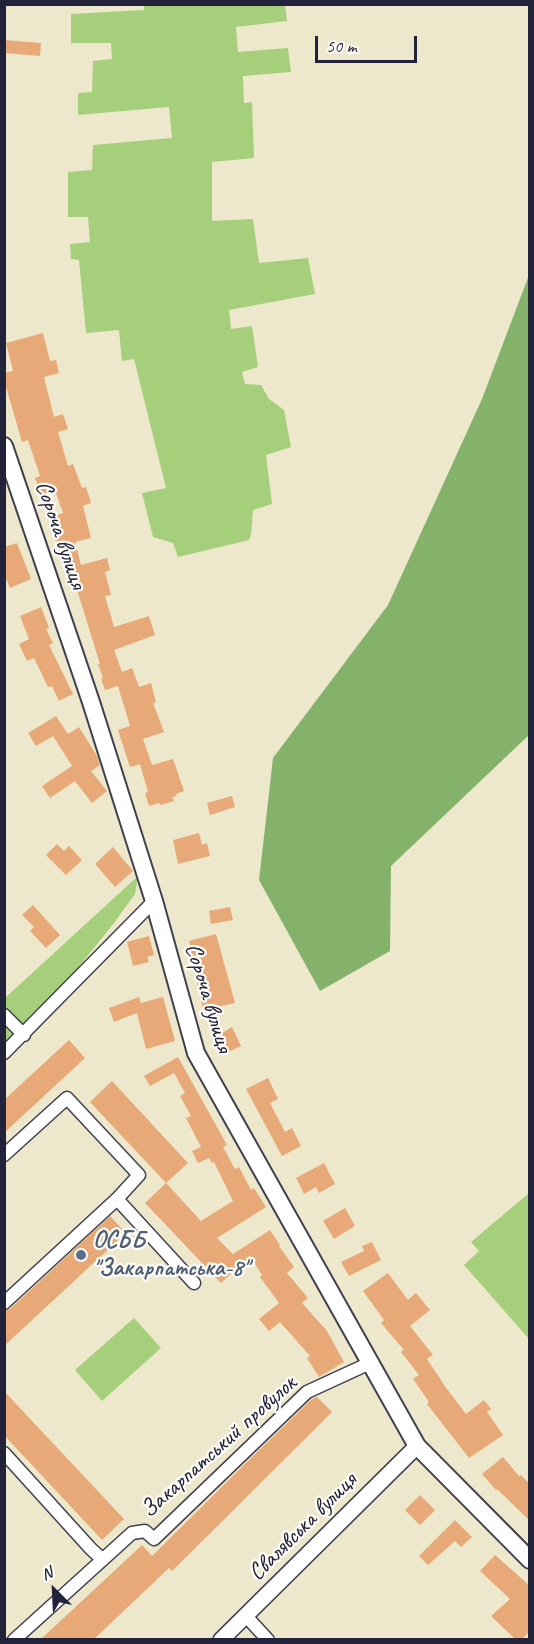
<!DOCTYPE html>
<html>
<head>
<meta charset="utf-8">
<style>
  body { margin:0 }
  #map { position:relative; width:534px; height:1644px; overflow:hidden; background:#ede8cc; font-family:Caveat,sans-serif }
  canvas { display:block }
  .frame { position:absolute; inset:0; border:6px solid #22223b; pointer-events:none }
  .north { position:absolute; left:24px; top:1560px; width:60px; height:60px; -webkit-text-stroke:4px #fdfcf7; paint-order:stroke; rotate:336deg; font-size:16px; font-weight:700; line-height:24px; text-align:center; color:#22223b }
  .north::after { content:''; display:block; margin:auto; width:21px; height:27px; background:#22223b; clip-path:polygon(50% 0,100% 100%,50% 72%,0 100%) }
  .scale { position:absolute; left:315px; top:36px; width:102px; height:27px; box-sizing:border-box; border:3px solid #22223b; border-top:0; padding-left:8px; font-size:18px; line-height:21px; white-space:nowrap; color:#22223b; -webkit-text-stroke:4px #fdfcf7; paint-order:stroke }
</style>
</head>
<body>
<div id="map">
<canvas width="534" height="1644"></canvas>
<div class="frame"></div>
<div class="north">N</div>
<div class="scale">50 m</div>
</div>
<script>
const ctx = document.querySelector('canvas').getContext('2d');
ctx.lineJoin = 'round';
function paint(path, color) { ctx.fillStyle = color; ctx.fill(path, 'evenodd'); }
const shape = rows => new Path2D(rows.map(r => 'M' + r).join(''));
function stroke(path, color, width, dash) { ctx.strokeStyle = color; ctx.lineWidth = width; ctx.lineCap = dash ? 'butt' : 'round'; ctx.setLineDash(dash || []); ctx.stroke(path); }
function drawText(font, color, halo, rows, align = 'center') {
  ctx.font = font + ' Caveat,sans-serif'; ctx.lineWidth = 4.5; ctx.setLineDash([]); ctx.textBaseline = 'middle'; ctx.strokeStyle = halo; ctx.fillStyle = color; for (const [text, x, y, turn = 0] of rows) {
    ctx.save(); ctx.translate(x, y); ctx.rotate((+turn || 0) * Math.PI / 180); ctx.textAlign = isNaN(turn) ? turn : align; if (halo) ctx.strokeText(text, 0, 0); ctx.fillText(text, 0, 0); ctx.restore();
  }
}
paint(shape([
  [144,4,285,5,287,21,236,27,238,52,288,48,291,72,243,76,244,103,252,102,254,158,212,162,212,221,253,219,259,263,308,258,315,294,229,310,231,329,252,326,258,367,242,372,245,384,261,385,269,399,284,410,291,447,266,455,272,504,253,510,251,535,249,540,178,557,173,543,153,537,142,493,166,488,134,359,122,361,119,330,86,333,79,260,71,259,70,244,90,242,88,217,68,217,68,172,92,170,93,145,172,138,169,107,78,115,78,93,92,92,93,61,112,59,111,43,71,43,71,14,144,10],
  [138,876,135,894,114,923,52,1000,5,1049,5,998],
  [529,1193,529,1339,464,1265,479,1251,471,1242],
  [134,1318,161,1348,102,1401,75,1370]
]), '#a6cf7b');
paint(shape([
  [529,275,529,735,391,866,390,951,320,991,259,880,273,758,388,605,482,399]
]), '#84b26b');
paint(shape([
  [4,40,41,43,40,56,4,53],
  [43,333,50,361,56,360,59,373,44,377,54,417,63,414,68,429,58,432,68,466,73,464,82,488,86,487,91,503,83,506,91,538,75,542,81,565,107,558,110,570,105,572,111,595,105,596,114,627,149,616,155,635,114,650,122,672,132,668,139,687,151,683,156,702,153,703,164,732,143,739,152,765,173,759,184,791,176,794,177,796,172,797,174,801,160,805,159,803,149,806,145,793,148,792,140,764,130,767,118,730,130,726,118,686,105,690,101,679,103,678,98,664,100,664,74,580,68,581,50,518,63,513,55,490,41,495,35,478,40,476,28,440,22,442,6,387,4,387,4,373,13,371,6,343],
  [17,543,31,579,10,588,4,574,4,547],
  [41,607,49,628,46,629,53,643,49,645,73,694,59,701,52,686,48,687,34,658,27,661,19,644,29,639,20,616],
  [56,716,68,734,79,727,97,756,100,765,91,771,107,791,92,803,75,781,50,798,42,786,72,766,53,736,36,746,28,733],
  [232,796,235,807,210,815,207,803],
  [199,833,202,845,207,843,210,856,178,864,173,840],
  [57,844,64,851,69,846,82,860,66,875,46,855],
  [113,847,133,871,115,887,95,864],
  [33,905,60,935,46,948,30,931,34,927,22,915],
  [230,907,233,920,211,924,209,911],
  [216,934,235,1003,203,1010,189,941],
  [149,936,154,955,147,957,149,962,133,966,127,942],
  [139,997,141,1003,163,997,175,1041,146,1049,137,1013,114,1022,109,1008],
  [232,1027,241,1046,226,1053,217,1036],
  [69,1040,85,1058,4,1133,4,1100],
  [178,1057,227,1145,223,1147,235,1169,239,1167,251,1190,254,1188,266,1207,217,1238,233,1254,270,1230,280,1245,279,1246,294,1267,287,1273,308,1298,302,1303,327,1331,344,1362,319,1377,307,1358,310,1356,280,1322,269,1331,259,1319,279,1303,260,1277,262,1275,250,1256,221,1283,145,1203,166,1183,201,1221,233,1201,214,1162,212,1163,209,1158,198,1163,192,1151,201,1147,186,1118,191,1116,180,1096,185,1093,174,1073,150,1086,144,1076],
  [268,1078,278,1099,270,1103,285,1132,292,1128,301,1146,282,1156,246,1089],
  [112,1081,188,1163,166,1183,90,1102],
  [324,1163,335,1184,319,1193,316,1187,304,1194,296,1178],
  [345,1208,355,1226,334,1239,323,1221],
  [110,1216,126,1233,4,1346,4,1311,10,1309],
  [372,1242,381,1260,349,1276,341,1262,364,1251,362,1246],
  [388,1273,408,1300,416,1293,430,1310,410,1326,433,1355,427,1359,447,1389,466,1414,484,1400,491,1409,487,1412,503,1435,469,1458,427,1404,429,1402,413,1379,419,1375,401,1352,404,1350,381,1323,384,1320,363,1291],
  [4,1391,124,1519,102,1540,4,1435],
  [317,1397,332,1412,172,1571,169,1568,93,1640,40,1640,142,1545,152,1556,254,1455,312,1399],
  [503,1457,519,1476,521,1475,530,1484,530,1521,497,1489,496,1490,482,1474],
  [420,1495,435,1510,420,1525,405,1510],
  [455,1520,472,1537,461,1547,455,1541,428,1565,419,1556],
  [495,1555,530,1586,530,1631,521,1640,516,1640,491,1616,510,1599,480,1571]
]), '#e6a977');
const minor = shape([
  [4,1015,24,1035],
  [4,1053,154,901],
  [4,1155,67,1098,139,1175,117,1199],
  [4,1303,117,1199,194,1283],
  [4,1453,91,1549,102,1559],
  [246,1616,268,1640],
  [14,1640,132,1533,145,1531,154,1539,307,1392,370,1363]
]);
const tertiary = shape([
  [221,1640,417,1446]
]);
const secondary = shape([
  [4,446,91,702,154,901,196,1053,417,1446,530,1560]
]);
stroke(minor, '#404051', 15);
stroke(tertiary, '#404051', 18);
stroke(secondary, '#404051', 20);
stroke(minor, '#fff', 12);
stroke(tertiary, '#fff', 15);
stroke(secondary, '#fff', 16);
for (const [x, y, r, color] of [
  [81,1255,6,"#5c6f8a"]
]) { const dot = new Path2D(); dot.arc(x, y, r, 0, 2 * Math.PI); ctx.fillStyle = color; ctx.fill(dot); stroke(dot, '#fdfcf7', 2); }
drawText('24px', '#22223b', '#fdfcf7', [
  ["Сороча вулиця",60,535,71],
  ["Сороча вулиця",208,998,73],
  ["Закарпатський провулок",219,1447,-42],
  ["Свалявська вулиця",303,1527,-45]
]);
drawText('bold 24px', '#4e5e75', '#fdfcf7', [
  ["ОСББ",93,1241],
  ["\"Закарпатська-8\"",93,1269]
], 'left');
</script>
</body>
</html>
